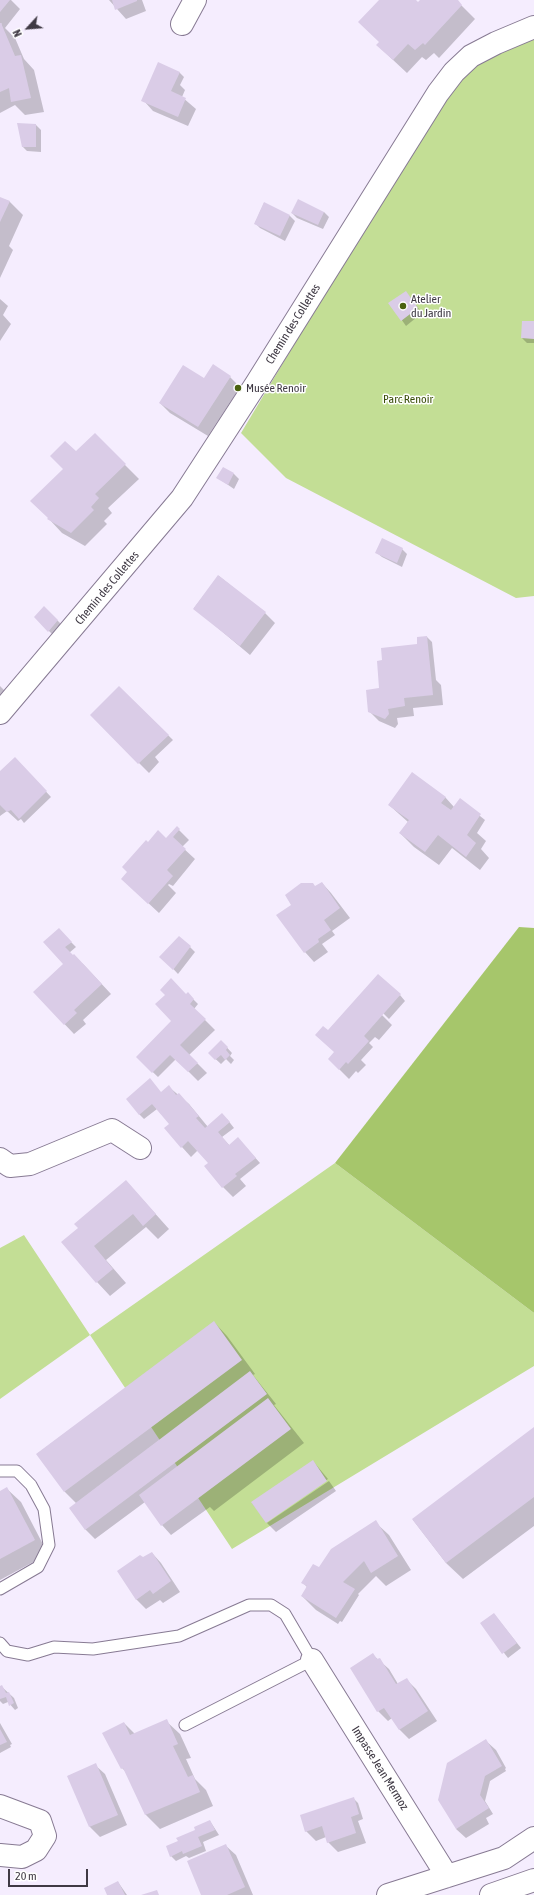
<!DOCTYPE html>
<html>
<head>
<meta charset="utf-8">
<style>
  body { margin:0 }
  #map { position:relative; width:534px; height:1895px; overflow:hidden; background:#f5edfe; font-family:"Asap Condensed",sans-serif }
  canvas { display:block }
  .north { position:absolute; left:8px; top:8px; width:40px; height:40px; -webkit-text-stroke:3px #fff; paint-order:stroke; rotate:244deg; font-size:11px; font-weight:700; line-height:16px; text-align:center; color:#3f3944 }
  .north::after { content:''; display:block; margin:auto; width:14px; height:18px; background:#3f3944; clip-path:polygon(50% 0,100% 100%,50% 72%,0 100%) }
  .scale { position:absolute; left:8px; top:1869px; width:80px; height:18px; box-sizing:border-box; border:2px solid #3f3944; border-top:0; padding-left:5px; font-size:12px; line-height:14px; white-space:nowrap; color:#3f3944; -webkit-text-stroke:3px #fff; paint-order:stroke }
</style>
</head>
<body>
<div id="map">
<canvas width="534" height="1895"></canvas>
<div class="north">N</div>
<div class="scale">20 m</div>
</div>
<script>
const ctx = document.querySelector('canvas').getContext('2d');
ctx.lineJoin = 'round';
function paint(path, color) { ctx.fillStyle = color; ctx.fill(path, 'evenodd'); }
const shape = rows => new Path2D(rows.map(r => 'M' + r).join(''));
function stroke(path, color, width, dash) { ctx.strokeStyle = color; ctx.lineWidth = width; ctx.lineCap = dash ? 'butt' : 'round'; ctx.setLineDash(dash || []); ctx.stroke(path); }
function drawText(font, color, halo, rows, align = 'center') {
  ctx.font = font + ' "Asap Condensed",sans-serif'; ctx.lineWidth = 3; ctx.setLineDash([]); ctx.textBaseline = 'middle'; ctx.strokeStyle = halo; ctx.fillStyle = color; for (const [text, x, y, turn = 0] of rows) {
    ctx.save(); ctx.translate(x, y); ctx.rotate((+turn || 0) * Math.PI / 180); ctx.textAlign = isNaN(turn) ? turn : align; if (halo) ctx.strokeText(text, 0, 0); ctx.fillText(text, 0, 0); ctx.restore();
  }
}
paint(shape([
  [534,38,534,596,516,598,286,478,241,433,445,93,487,49],
  [335,1163,534,1313,534,1366,232,1549,90,1335,0,1399,0,1248,24,1235,90,1335]
]), '#c3de95');
paint(shape([
  [519,927,534,928,534,1313,335,1163]
]), '#a6c66b');
paint(shape([
  [0,0,11,0,20,9,5,28,15,38,24,59,34,70,44,112,25,115,15,105,0,113,0,25,2,24,0,23],
  [109,0,142,0,146,11,126,19],
  [380,0,415,0,418,3,421,0,456,0,475,19,439,58,434,53,426,60,422,57,407,73,377,45,380,42],
  [179,72,184,77,180,85,185,90,182,97,196,109,188,126,153,111,144,101],
  [36,125,41,130,41,152,27,151,22,146],
  [0,198,9,201,23,215,9,246,13,250,0,278],
  [264,203,290,216,295,221,285,241,260,228,255,223],
  [324,212,329,217,323,229,297,218,292,213],
  [406,292,422,313,406,326,390,303],
  [0,299,8,306,3,315,11,324,0,341],
  [523,322,534,323,534,343,527,343,522,338],
  [230,377,240,387,208,436,170,413,160,403],
  [95,435,139,479,108,508,112,513,104,521,107,524,85,546,62,533,49,519,76,452],
  [223,469,234,474,239,479,234,489,218,478],
  [402,549,407,554,402,567,382,557,377,553],
  [219,576,265,613,275,623,250,655,194,608],
  [44,607,62,625,54,636,35,617],
  [427,637,432,642,436,680,441,685,443,705,413,708,414,716,397,718,398,724,395,728,379,721,369,711,380,689,416,646],
  [0,686,10,696,0,706],
  [119,687,173,740,155,757,159,762,149,773,91,715],
  [24,768,51,797,24,823,21,819,18,821,7,811,0,816,0,773],
  [445,797,454,807,460,800,485,820,477,833,486,841,481,849,489,858,480,870,452,848,439,865,414,847,400,833,408,822,389,805],
  [177,828,189,840,182,847,195,859,173,886,169,884,168,885,176,893,159,913,132,888,148,843,166,839],
  [322,883,331,893,350,918,332,931,335,935,322,944,328,952,314,962,305,952,292,905],
  [63,934,76,947,69,953,84,965,111,994,83,1020,86,1024,74,1034,34,992,65,964],
  [190,947,195,952,178,974,161,956],
  [188,994,198,1004,194,1009,215,1030,189,1055,207,1073,198,1081,176,1059,158,1077,137,1057,172,1021,166,995,186,995],
  [400,995,405,1001,389,1019,380,1010,379,1012,392,1025,379,1040,375,1037,369,1043,373,1047,361,1060,366,1065,358,1073,356,1071,349,1079,329,1059,335,1052,328,1032],
  [221,1041,232,1053,230,1056,234,1060,231,1064,226,1059,221,1064,209,1053],
  [169,1087,189,1104,208,1127,227,1119,234,1128,222,1137,230,1146,243,1144,260,1163,240,1179,246,1186,233,1197,223,1187,213,1168,198,1150,191,1157,182,1147,170,1124,157,1109,144,1119,139,1114],
  [126,1181,169,1229,158,1239,146,1227,106,1260,126,1283,110,1296,97,1282,79,1228],
  [214,1322,227,1336,255,1374,253,1375,276,1404,274,1405,304,1443,214,1511,210,1507,171,1535,162,1525,145,1502,95,1539,85,1529,76,1503,65,1492,37,1454],
  [534,1429,534,1526,463,1579,446,1563,413,1520],
  [313,1461,328,1479,267,1521,267,1523,252,1503],
  [329,1481,336,1491,276,1532,267,1523],
  [7,1489,21,1502,48,1554,0,1580,0,1492],
  [375,1522,389,1535,411,1570,386,1586,376,1576,358,1594,359,1595,342,1622,340,1621,338,1624,316,1610,302,1596,307,1587,303,1583],
  [152,1553,161,1563,180,1592,163,1603,160,1600,146,1609,136,1599,143,1559],
  [494,1614,521,1648,508,1658,481,1623],
  [373,1655,389,1669,398,1684,407,1680,416,1689,437,1721,409,1739,399,1729,392,1718,388,1721,378,1711],
  [0,1687,2,1687,14,1698,18,1708,15,1710,8,1702,3,1704,0,1701],
  [166,1721,180,1734,191,1758,186,1759,195,1779,206,1790,213,1806,160,1829,146,1815,127,1773,122,1768,124,1723,135,1734],
  [0,1723,12,1744,10,1745,11,1747,0,1753],
  [486,1741,496,1750,506,1768,505,1769,506,1771,490,1781,485,1801,493,1814,486,1818,489,1824,466,1838,456,1829],
  [95,1765,105,1774,127,1825,100,1837,90,1827,68,1776],
  [353,1798,358,1803,363,1819,358,1821,366,1843,338,1852,328,1842,326,1837,316,1841,306,1831],
  [210,1821,219,1835,203,1842,206,1851,189,1858,186,1856,176,1861,171,1856,179,1841],
  [226,1846,236,1855,253,1895,202,1895],
  [118,1882,127,1895,109,1895]
]), '#0003');
paint(shape([
  [0,0,10,0,0,12],
  [112,0,137,0,137,1,115,10],
  [379,0,416,0,418,2,420,0,458,0,462,5,425,45,423,43,415,50,408,44,393,60,376,45,379,42,358,22],
  [0,23,1,23,15,56,21,55,31,98,11,102,9,88,0,92],
  [158,62,180,72,171,91,186,98,178,117,141,101],
  [17,123,36,124,36,147,22,147],
  [0,197,10,201,0,222],
  [298,199,324,212,318,225,291,213],
  [264,202,290,215,280,236,254,224],
  [406,291,418,308,401,321,388,303],
  [522,321,534,321,534,339,521,338],
  [213,364,231,376,198,427,159,403,183,365,204,378],
  [95,433,126,464,95,494,99,498,91,507,94,510,71,533,47,519,48,518,30,501,63,469,50,456,65,441,76,451],
  [223,467,234,473,228,485,216,478],
  [382,538,403,548,397,563,375,553],
  [218,575,266,612,240,646,193,609],
  [44,606,58,620,48,632,34,617],
  [427,636,433,695,404,698,405,706,388,709,389,714,385,719,368,712,366,690,379,688,377,661,382,660,381,648,417,644,417,637],
  [119,686,169,735,138,764,90,715],
  [15,757,47,791,19,819,11,810,7,812,0,805,0,771],
  [412,772,446,797,441,803,451,810,460,798,481,814,467,835,476,843,466,857,438,835,425,852,399,833,409,820,388,805],
  [177,826,180,829,173,837,186,849,167,870,173,876,148,904,121,879,127,872,122,867,146,840,148,842,158,830,166,838],
  [322,882,340,908,324,920,331,930,318,939,319,942,304,953,276,915,291,905,285,895,301,883,313,883,315,886],
  [59,928,72,942,65,947,73,955,74,954,102,984,74,1010,77,1013,64,1025,33,992,63,964,43,942],
  [179,936,191,946,173,970,159,957],
  [378,974,401,994,364,1036,369,1041,348,1064,346,1062,339,1070,328,1059,334,1052,315,1035,323,1026,328,1030],
  [171,978,186,994,188,992,194,999,190,1004,206,1019,180,1045,198,1063,188,1072,170,1055,152,1073,136,1057,171,1021,155,1004,165,995,160,990],
  [221,1040,228,1047,226,1050,230,1055,225,1060,221,1055,215,1060,208,1053],
  [150,1078,161,1092,169,1085,176,1095,179,1093,199,1116,196,1118,205,1128,222,1113,230,1122,218,1132,229,1145,238,1137,256,1158,235,1174,237,1176,222,1188,204,1166,208,1163,188,1141,181,1148,164,1128,169,1124,152,1104,139,1115,126,1099],
  [126,1180,156,1214,143,1226,133,1214,94,1246,113,1269,96,1283,61,1242,78,1228,74,1224],
  [214,1321,242,1360,64,1492,36,1454],
  [250,1371,267,1394,85,1530,69,1508],
  [268,1398,291,1429,161,1526,139,1495],
  [534,1427,534,1497,446,1563,412,1519],
  [313,1460,327,1481,266,1523,251,1502],
  [7,1487,35,1540,0,1559,0,1491],
  [376,1520,398,1556,371,1573,364,1561,343,1582,355,1589,336,1618,301,1596,307,1586,301,1583,313,1564,319,1567,331,1549],
  [152,1552,171,1581,153,1594,150,1590,136,1600,117,1571,140,1555,143,1557],
  [494,1613,517,1643,502,1654,480,1623],
  [373,1653,377,1659,380,1658,396,1684,407,1678,428,1711,399,1730,384,1708,377,1712,350,1668],
  [2,1685,6,1693,9,1692,14,1703,9,1706,6,1697,0,1699,0,1686],
  [167,1719,178,1744,173,1746,188,1777,193,1775,200,1792,145,1815,123,1768,121,1769,102,1733,124,1722,130,1735],
  [0,1729,7,1742,0,1745],
  [486,1739,502,1766,485,1776,480,1795,489,1808,456,1829,438,1800,447,1763],
  [96,1763,118,1815,89,1827,67,1776],
  [354,1797,359,1814,351,1817,356,1833,327,1843,322,1826,305,1832,300,1815],
  [210,1820,215,1830,198,1837,202,1846,183,1854,182,1851,170,1857,166,1846,178,1841,176,1838,195,1830,194,1827],
  [226,1844,245,1887,227,1895,201,1895,187,1861],
  [118,1881,125,1895,107,1895,104,1888],
  [157,1890,159,1895,141,1895]
]), '#dacce7');
const lane = shape([
  [0,1471,17,1471,31,1485,44,1509,49,1545,38,1567,0,1589],
  [0,1643,7,1651,28,1655,54,1647,93,1649,179,1636,249,1605,271,1605,285,1614,312,1660,185,1725]
]);
const street = shape([
  [182,24,195,0],
  [0,713,182,498,256,384,438,93,454,72,471,56,496,43,534,27],
  [0,1159,10,1166,30,1164,112,1130,140,1148],
  [312,1660,447,1876],
  [0,1806,40,1821,45,1836,36,1850,22,1857,0,1855],
  [388,1895,504,1858,534,1838]
]);
const secondary = shape([
  [491,1895,534,1880]
]);
stroke(lane, '#877a93', 13);
stroke(street, '#877a93', 24);
stroke(secondary, '#877a93', 24);
stroke(lane, '#fff', 11);
stroke(street, '#fff', 22);
stroke(secondary, '#fff', 22);
for (const [x, y, r, color] of [
  [403,306,4,"#4a620f"],
  [238,388,4,"#4a620f"]
]) { const dot = new Path2D(); dot.arc(x, y, r, 0, 2 * Math.PI); ctx.fillStyle = color; ctx.fill(dot); stroke(dot, '#fff', 1.5); }
drawText('12px', '#3f3944', '#fff', [
  ["Atelier",411,299],
  ["du Jardin",411,313],
  ["Musée Renoir",246,388]
], 'left');
drawText('12px', '#3f3944', '#fff', [
  ["Chemin des Collettes",293,324,-58],
  ["Chemin des Collettes",107,588,-50],
  ["Impasse Jean Mermoz",380,1768,58]
]);
drawText('12px', '#3a4d09', '#fff', [
  ["Parc Renoir",408,399]
]);
</script>
</body>
</html>
